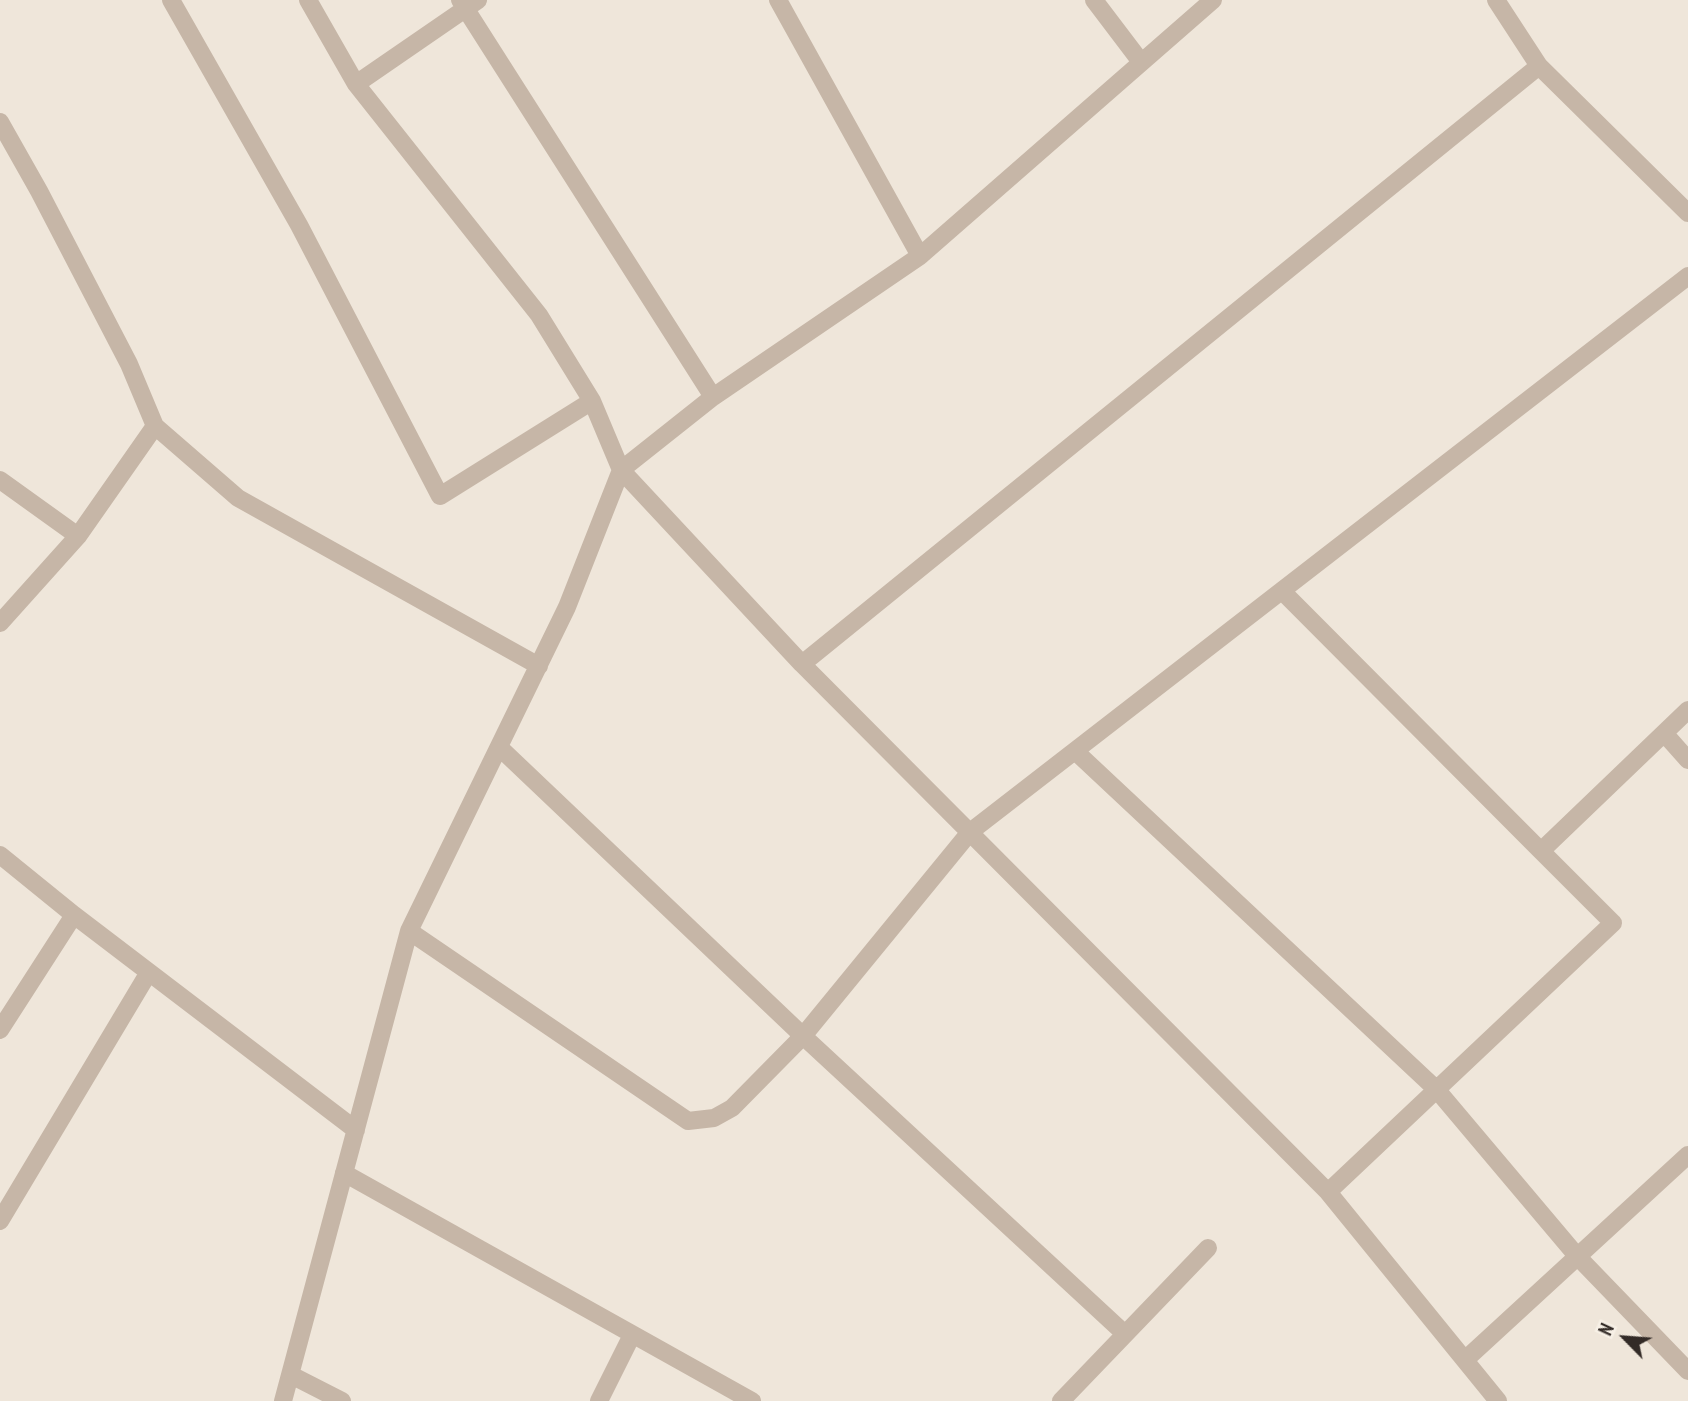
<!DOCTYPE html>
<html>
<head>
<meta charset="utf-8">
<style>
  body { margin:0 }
  #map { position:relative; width:1688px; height:1401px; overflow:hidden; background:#efe6da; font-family:"PT Sans Narrow",sans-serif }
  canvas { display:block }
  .north { position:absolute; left:1590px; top:1303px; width:70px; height:70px; -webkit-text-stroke:5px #f7f0e6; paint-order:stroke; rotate:295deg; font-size:19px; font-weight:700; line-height:28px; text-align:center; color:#332b27 }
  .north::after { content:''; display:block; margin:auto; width:24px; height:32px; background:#332b27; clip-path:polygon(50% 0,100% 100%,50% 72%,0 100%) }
</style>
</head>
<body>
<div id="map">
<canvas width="1688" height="1401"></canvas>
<div class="north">N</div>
</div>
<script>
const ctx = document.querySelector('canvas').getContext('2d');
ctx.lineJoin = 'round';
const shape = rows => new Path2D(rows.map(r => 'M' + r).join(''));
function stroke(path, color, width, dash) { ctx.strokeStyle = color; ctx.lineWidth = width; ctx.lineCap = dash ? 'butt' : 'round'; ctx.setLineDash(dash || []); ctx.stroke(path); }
stroke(shape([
  [171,0,299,225,440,496,592,401],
  [308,0,356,84,539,315,592,401,621,470,567,607,409,931,688,1121,714,1118,732,1108,803,1036,970,832,1688,276],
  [460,0,713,397],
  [778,0,920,256],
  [1094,0,1141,62],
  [1213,0,920,256,713,397,621,470,802,664,1328,1192,1498,1401],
  [1496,0,1539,66,1688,213],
  [356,84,478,0],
  [0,122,39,191,129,364,155,426,78,536,0,623],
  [155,426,238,498,539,666],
  [0,480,78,536],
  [1282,591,1541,851],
  [802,664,1539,66],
  [1664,733,1688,760],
  [499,747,803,1036,1125,1334],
  [1075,751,1437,1090,1577,1256,1688,1371],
  [0,855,74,915,356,1130],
  [0,1030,74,915],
  [344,1173,752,1401],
  [1328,1192,1613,923,1541,851,1688,710],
  [0,1221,149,972],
  [1466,1359,1688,1155],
  [291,1375,342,1401],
  [283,1401,409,931],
  [599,1401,632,1335],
  [1061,1401,1208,1248]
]), '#c6b6a7', 18);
</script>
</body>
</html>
